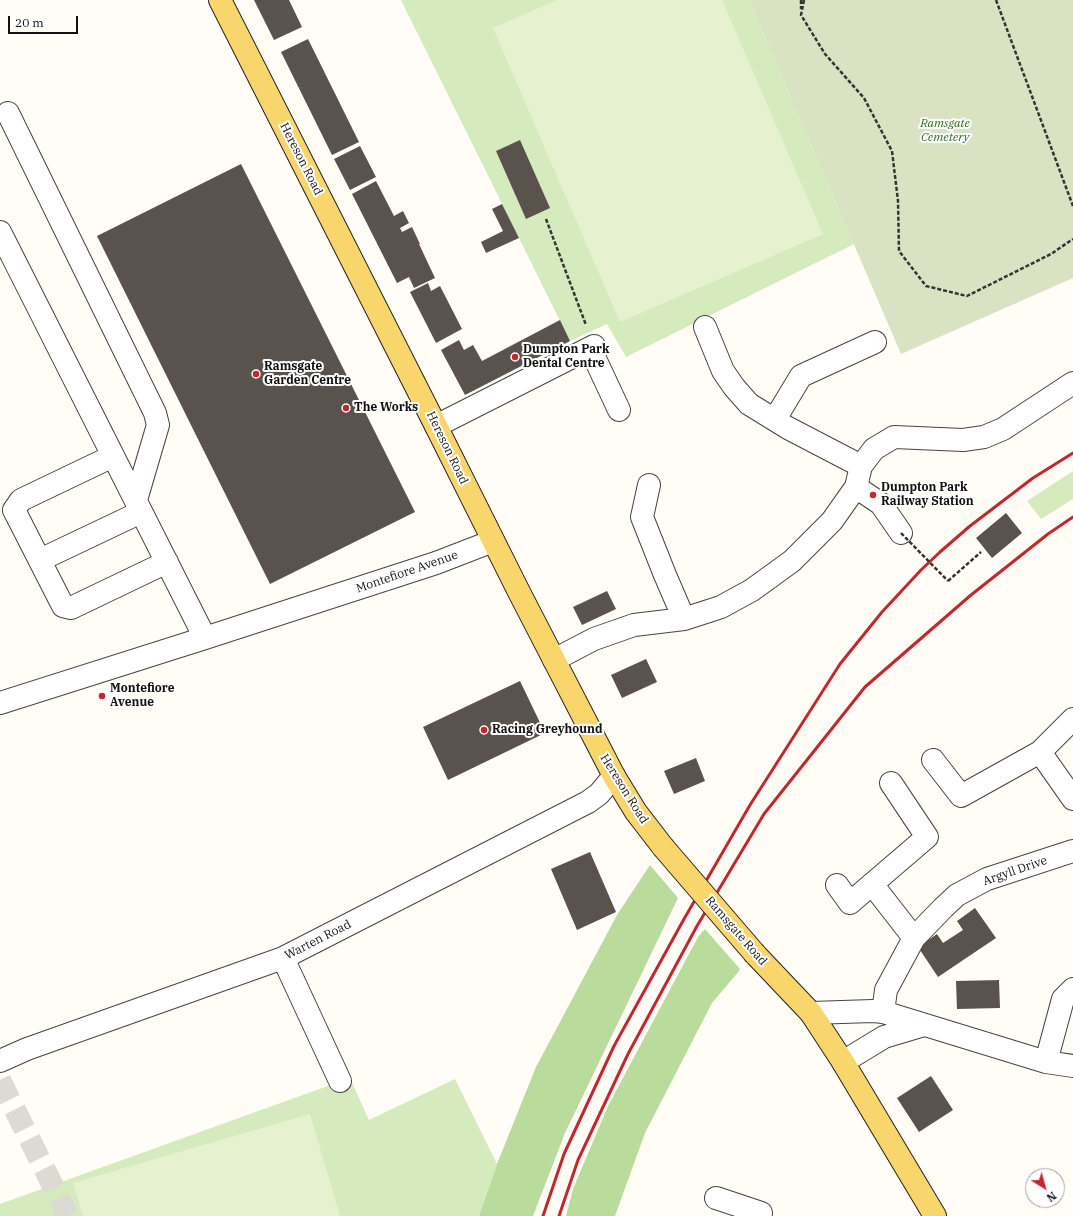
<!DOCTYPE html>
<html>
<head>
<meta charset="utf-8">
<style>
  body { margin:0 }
  #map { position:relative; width:1073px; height:1216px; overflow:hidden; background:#fffdf5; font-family:"IBM Plex Serif",serif }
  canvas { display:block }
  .north { position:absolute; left:1025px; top:1168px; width:40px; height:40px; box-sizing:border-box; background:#fff; border:1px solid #a0a0a0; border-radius:50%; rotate:143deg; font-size:11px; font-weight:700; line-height:16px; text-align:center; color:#111 }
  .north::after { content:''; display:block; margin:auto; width:14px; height:18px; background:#c4262e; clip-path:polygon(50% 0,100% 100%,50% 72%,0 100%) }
  .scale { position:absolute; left:8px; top:16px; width:70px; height:18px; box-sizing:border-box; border:2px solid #111; border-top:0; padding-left:5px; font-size:12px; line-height:14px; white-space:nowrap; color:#111; -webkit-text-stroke:3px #fff; paint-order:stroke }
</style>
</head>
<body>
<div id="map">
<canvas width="1073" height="1216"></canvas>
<div class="north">N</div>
<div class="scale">20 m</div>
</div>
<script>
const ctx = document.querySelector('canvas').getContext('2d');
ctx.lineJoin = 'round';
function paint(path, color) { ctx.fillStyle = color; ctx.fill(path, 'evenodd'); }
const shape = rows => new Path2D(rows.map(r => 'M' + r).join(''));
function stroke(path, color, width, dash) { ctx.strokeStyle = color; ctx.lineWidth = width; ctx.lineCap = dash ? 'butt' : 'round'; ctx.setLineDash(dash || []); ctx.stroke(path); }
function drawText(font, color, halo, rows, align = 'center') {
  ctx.font = font + ' "IBM Plex Serif",serif'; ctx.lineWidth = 4; ctx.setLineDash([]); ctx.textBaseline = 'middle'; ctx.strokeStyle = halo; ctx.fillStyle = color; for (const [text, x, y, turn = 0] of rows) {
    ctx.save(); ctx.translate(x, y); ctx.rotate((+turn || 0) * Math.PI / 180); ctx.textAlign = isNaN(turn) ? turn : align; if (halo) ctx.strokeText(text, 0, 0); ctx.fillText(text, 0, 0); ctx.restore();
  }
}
paint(shape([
  [401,0,749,0,854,244,626,357,607,324,570,341],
  [1073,471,1073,499,1041,519,1027,501],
  [350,1078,369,1120,455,1079,497,1164,479,1216,0,1216,0,1204]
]), '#d5ebbd');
paint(shape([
  [650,865,678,898,565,1133,533,1216,479,1216,497,1164,536,1067,617,915],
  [705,929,740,969,739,971,712,1003,645,1133,615,1216,566,1216,573,1189,608,1106,698,937]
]), '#b9dc9c');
paint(shape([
  [749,0,1073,0,1073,278,901,354]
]), '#d9e3c4');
paint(shape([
  [557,0,722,0,823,234,620,322,493,28],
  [310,1114,340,1216,83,1216,73,1183]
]), '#e6f2cf');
paint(shape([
  [254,0,289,0,302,27,274,40],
  [308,39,359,142,332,155,281,52],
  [520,140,550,208,526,219,496,151],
  [360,146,376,177,350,190,334,159],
  [241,164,415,512,270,584,97,236],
  [376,181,394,216,403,211,409,223,400,228,402,232,412,227,420,244,419,244,435,278,414,288,409,277,397,283,352,194],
  [502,204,519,238,486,253,481,242,503,231,492,209],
  [428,283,431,291,440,286,462,329,436,343,410,292],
  [560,320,570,341,465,395,441,350,459,340,464,350,473,345,482,361],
  [1006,513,1022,533,992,558,976,538],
  [607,591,616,609,582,625,573,607],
  [646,659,657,682,622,698,611,675],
  [520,681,545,733,448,780,423,727],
  [696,758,705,781,674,794,664,771],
  [590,852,616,912,577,930,551,869],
  [975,908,996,938,938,977,918,947,937,934,943,943,963,930,957,921],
  [999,980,1000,1008,957,1009,956,981],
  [931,1076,953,1110,919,1132,897,1098]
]), '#5a524d');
stroke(shape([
  [0,1080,68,1216]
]), '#dbdad3', 22, [22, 11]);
const minor = shape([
  [8,113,155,413,158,425,136,500],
  [0,232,205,638],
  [705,327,723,371,734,387,749,404,788,428,861,466],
  [590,348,619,410],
  [775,419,801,376,875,342],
  [436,426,594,346],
  [113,456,21,500,14,510,63,606,71,608,167,562],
  [649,485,642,517,665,575,684,619],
  [856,487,881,504,901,533],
  [40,560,141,512],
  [554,660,594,639,634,625,684,619,721,607,752,590,792,561,832,521,856,487,861,466,874,449,894,437,963,440,984,437,1003,429,1073,383],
  [0,703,205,638,436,563,493,541],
  [1040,752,1073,799],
  [933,760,961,796,1040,752,1073,719],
  [872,884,914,938],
  [837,885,850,903,927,837,891,783],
  [283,958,340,1081],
  [883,1012,886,990,914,938,943,908,957,895,987,879,1073,851],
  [811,1013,873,1011,883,1012,1046,1062,1073,1066],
  [0,1061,27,1049,283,958,588,802,599,794,614,776],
  [843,1062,884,1037,924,1025],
  [1046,1062,1063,999,1073,989],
  [716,1198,761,1213]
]);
const major = shape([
  [220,0,436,426,519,592,614,776,636,812,663,847],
  [755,954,811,1013,843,1062,935,1216]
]);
stroke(minor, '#444', 24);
stroke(major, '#222', 24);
stroke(shape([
  [801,0,801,9],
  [804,0,801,15,825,54,864,98,892,151,898,201,899,251,926,286,967,296,1051,254,1073,239],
  [996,0,1073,206],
  [546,219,586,325],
  [948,581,981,552]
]), '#333', 2.5, [4, 2]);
stroke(minor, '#fff', 22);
stroke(major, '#f9d66b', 22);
stroke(shape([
  [543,1216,564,1154,614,1046,684,919,750,805,840,664,882,612,921,570,940,552,970,526,1033,478,1073,453],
  [559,1216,578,1160,628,1054,697,926,764,814,865,687,971,595,1048,534,1073,517]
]), '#c4262e', 3);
const majorBridge = shape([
  [663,847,755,954]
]);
stroke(majorBridge, '#222', 24, []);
stroke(shape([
  [901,533,948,581]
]), '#333', 2.5, [4, 2]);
stroke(majorBridge, '#f9d66b', 22);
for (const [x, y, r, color] of [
  [515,357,4,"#c4262e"],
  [256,374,4,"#c4262e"],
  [346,408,4,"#c4262e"],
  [873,495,4,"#c4262e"],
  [102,696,4,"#c4262e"],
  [484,730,4,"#c4262e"]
]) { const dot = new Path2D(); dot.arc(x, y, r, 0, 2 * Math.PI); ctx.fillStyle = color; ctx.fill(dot); stroke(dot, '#fff', 1.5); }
drawText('italic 12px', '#2f6b1f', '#fff', [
  ["Ramsgate",945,124],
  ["Cemetery",945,138]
]);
drawText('12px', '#111', '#fff', [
  ["Hereson Road",301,159,63],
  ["Hereson Road",447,448,64],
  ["Montefiore Avenue",407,572,-19],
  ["Hereson Road",624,789,58],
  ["Argyll Drive",1015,871,-19],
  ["Ramsgate Road",736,931,49],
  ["Warten Road",318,940,-27]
]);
drawText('bold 12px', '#111', '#fff', [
  ["Dumpton Park",523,350],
  ["Dental Centre",523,364],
  ["Ramsgate",264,367],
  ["Garden Centre",264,381],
  ["The Works",354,408],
  ["Dumpton Park",881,488],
  ["Railway Station",881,502],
  ["Montefiore",110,689],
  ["Avenue",110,703],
  ["Racing Greyhound",492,730]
], 'left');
</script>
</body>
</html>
